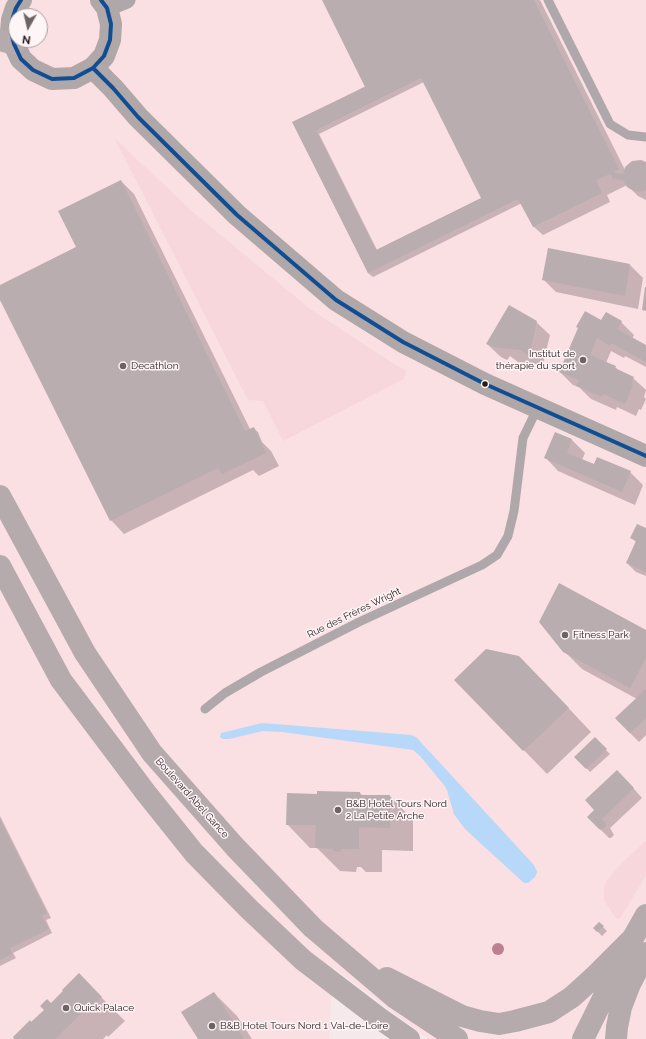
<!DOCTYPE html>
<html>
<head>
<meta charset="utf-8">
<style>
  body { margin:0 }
  #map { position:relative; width:646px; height:1039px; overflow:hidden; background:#f6e9eb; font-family:Raleway,sans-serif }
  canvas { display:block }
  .north { position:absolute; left:8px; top:8px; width:40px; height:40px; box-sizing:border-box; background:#fdf5f6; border:1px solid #a79d9e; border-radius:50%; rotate:188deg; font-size:11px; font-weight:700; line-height:16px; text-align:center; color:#27191b }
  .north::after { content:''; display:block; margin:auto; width:14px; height:18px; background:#6f6264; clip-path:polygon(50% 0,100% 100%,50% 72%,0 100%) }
</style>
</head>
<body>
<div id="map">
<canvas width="646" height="1039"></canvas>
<div class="north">N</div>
</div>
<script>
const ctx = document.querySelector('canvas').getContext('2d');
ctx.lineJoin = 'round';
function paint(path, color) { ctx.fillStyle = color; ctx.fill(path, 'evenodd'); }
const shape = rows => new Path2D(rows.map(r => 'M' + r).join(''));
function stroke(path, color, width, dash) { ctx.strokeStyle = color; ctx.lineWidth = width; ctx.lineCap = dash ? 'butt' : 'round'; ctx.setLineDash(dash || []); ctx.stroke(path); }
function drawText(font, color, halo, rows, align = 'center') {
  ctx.font = font + ' Raleway,sans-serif'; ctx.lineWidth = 3; ctx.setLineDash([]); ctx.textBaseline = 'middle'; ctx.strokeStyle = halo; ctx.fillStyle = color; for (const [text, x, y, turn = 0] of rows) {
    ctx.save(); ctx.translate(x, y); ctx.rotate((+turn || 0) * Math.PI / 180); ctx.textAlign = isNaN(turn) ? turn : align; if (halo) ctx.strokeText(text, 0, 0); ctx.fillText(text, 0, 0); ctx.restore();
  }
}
paint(shape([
  [0,0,646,0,646,1039,428,1039,333,967,329,1039,0,1039],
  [16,16,40,16,40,40,16,40]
]), '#fadfe3');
paint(shape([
  [115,139,193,212,310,309,394,364,406,370,404,379,283,441,263,401,248,400],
  [646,841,646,875,621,917,617,919,613,914,604,900,604,889,607,880,623,862]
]), '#f7d7dc');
paint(shape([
  [262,723,411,735,416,737,534,865,537,872,535,877,528,883,524,883,465,829,454,814,447,790,444,785,420,756,413,750,282,732,263,731,229,739,223,739,220,737,221,733]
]), '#b7d8f8');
paint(shape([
  [323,0,540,0,625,170,646,163,646,200,638,196,627,185,607,195,610,202,543,235,534,227,522,203,373,277,368,273,294,122,366,86],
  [424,82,482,198,377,250,319,134],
  [121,181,134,194,250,429,253,428,258,432,262,442,271,451,279,466,259,476,253,470,124,534,111,520,0,298,0,286,77,247],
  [549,249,630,265,643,278,638,309,556,292,543,279],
  [536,322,550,335,542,368,534,363,518,362,510,356,507,360,501,357,487,344],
  [602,322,621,322,634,335,632,339,646,346,646,367,625,356,624,358,611,351,606,363,615,367,620,372,633,378,646,390,644,397,646,399,641,410,639,409,636,416,617,407,616,410,591,399,579,387,573,385,560,372],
  [556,433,572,440,585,453,582,460,594,466,630,472,643,485,635,505,558,471,545,457],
  [646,529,646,576,636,572,627,563,636,542,632,538],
  [646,631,646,735,639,742,616,719,637,699,582,669,564,651],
  [456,680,543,681,591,732,547,774],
  [595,739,610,754,590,772,576,757],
  [626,780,642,798,610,828,614,835,611,838,609,838,588,817],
  [360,793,363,796,390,796,413,820,413,851,382,850,382,872,366,872,361,867,357,867,356,872,340,871,317,848,310,848,287,824,318,795],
  [0,816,51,918,46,920,52,933,13,953,16,958,0,966],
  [599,923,607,931,602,936,594,928],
  [79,975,125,1021,108,1037,107,1035,103,1039,16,1039],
  [214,993,237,1016,252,1039,199,1039]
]), '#0003');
paint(shape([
  [322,0,534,0,619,169,614,171,615,173,623,174,625,167,632,161,641,160,646,162,646,190,639,192,632,190,627,187,623,180,613,179,610,174,596,180,602,193,533,227,518,199,368,273,292,122,365,87],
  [421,78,481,198,376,250,316,130],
  [121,180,245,431,254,427,266,453,222,474,218,468,110,521,0,300,0,285,76,247,58,211],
  [548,248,630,264,625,296,542,280],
  [645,287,646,287,646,311,642,310],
  [509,305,537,321,529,356,520,350,498,348,486,344],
  [585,311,601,320,606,312,622,321,617,329,646,345,646,362,611,343,610,346,597,338,590,355,616,366,615,368,634,377,631,384,633,385,625,404,603,394,602,397,576,386,579,380,559,372,578,328,576,327],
  [555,432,572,439,567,453,594,464,597,457,631,471,622,492,544,458],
  [637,524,646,528,646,572,626,563,636,541,630,538],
  [559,583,646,630,646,658,630,688,563,652,539,622],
  [486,649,519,656,569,708,523,751,454,680],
  [646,689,646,718,630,733,615,718],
  [595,737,607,749,586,769,574,757],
  [617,770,634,788,602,819,606,823,606,826,601,830,599,829,587,817,594,810,585,800],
  [317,791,360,792,360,795,390,795,390,828,359,827,359,849,341,849,341,852,333,851,333,849,315,848,316,825,286,825,287,793,317,794],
  [0,819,47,913,42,916,49,929,10,948,12,954,0,960],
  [599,922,604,926,597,932,593,928],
  [79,973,102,997,84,1014,83,1012,55,1039,14,1039,13,1037,30,1020,31,1022,44,1010,40,1006,47,999,51,1003,63,991,62,990],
  [214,992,244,1039,198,1039,181,1012]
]), '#baadaf');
stroke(shape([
  [548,0,610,124,628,135,646,137],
  [205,709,225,693,261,672,359,622,482,565,497,555,508,536,514,511,523,438,538,407]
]), '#afa8aa', 9);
stroke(shape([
  [107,8,127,0]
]), '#afa8aa', 17);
stroke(shape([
  [21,0,16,8,12,20,11,32,14,44,21,59,33,70,52,79,74,78,93,68,104,56,110,40,111,24,107,8,101,0],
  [93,68,113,88,138,117,237,215,336,300,403,342,485,384,646,456]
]), '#b0a7a9', 22);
stroke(shape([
  [0,40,14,44],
  [0,496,85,653,152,753,235,847,313,928,394,997,457,1039],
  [0,566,61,680,146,793,194,853,249,909,303,960,379,1018,409,1039],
  [387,978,462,1016,480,1021,499,1024,515,1021,549,1012,572,997,594,977,633,938],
  [583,1039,633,938,646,915],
  [616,1039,617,1027,621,1007,630,984,646,953]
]), '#b5aaac', 22);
stroke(shape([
  [21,0,16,8,12,20,11,32,14,44,21,59,33,70,52,79,74,78,93,68,104,56,110,40,111,24,107,8,101,0],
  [93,68,113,88,138,117,237,215,336,300,403,342,485,384,646,456]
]), '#104e94', 4);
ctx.fillStyle = '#bc8091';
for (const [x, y] of [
  [498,949]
]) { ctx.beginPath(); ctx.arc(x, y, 6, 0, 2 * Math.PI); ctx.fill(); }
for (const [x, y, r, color] of [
  [583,360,4,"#6f6264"],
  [123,366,4,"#6f6264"],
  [485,384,3.5,"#27191b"],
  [565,635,4,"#6f6264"],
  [338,810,4,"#6f6264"],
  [66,1008,4,"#6f6264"],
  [212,1026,4,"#6f6264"]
]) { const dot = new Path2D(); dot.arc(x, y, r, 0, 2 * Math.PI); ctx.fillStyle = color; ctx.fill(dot); stroke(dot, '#fdf5f6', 1.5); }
drawText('10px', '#27191b', '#fdf5f6', [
  ["Institut de",575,354,"right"],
  ["thérapie du sport",575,366,"right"],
  ["Decathlon",131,366],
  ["Fitness Park",573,635],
  ["B&B Hotel Tours Nord",346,804],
  ["2 La Petite Arche",346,816],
  ["Quick Palace",74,1008],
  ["B&B Hotel Tours Nord 1 Val-de-Loire",220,1026]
], 'left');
drawText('10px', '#27191b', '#fdf5f6', [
  ["Rue des Frères Wright",354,613,-26],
  ["Boulevard Abel Gance",192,798,48]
]);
</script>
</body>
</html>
